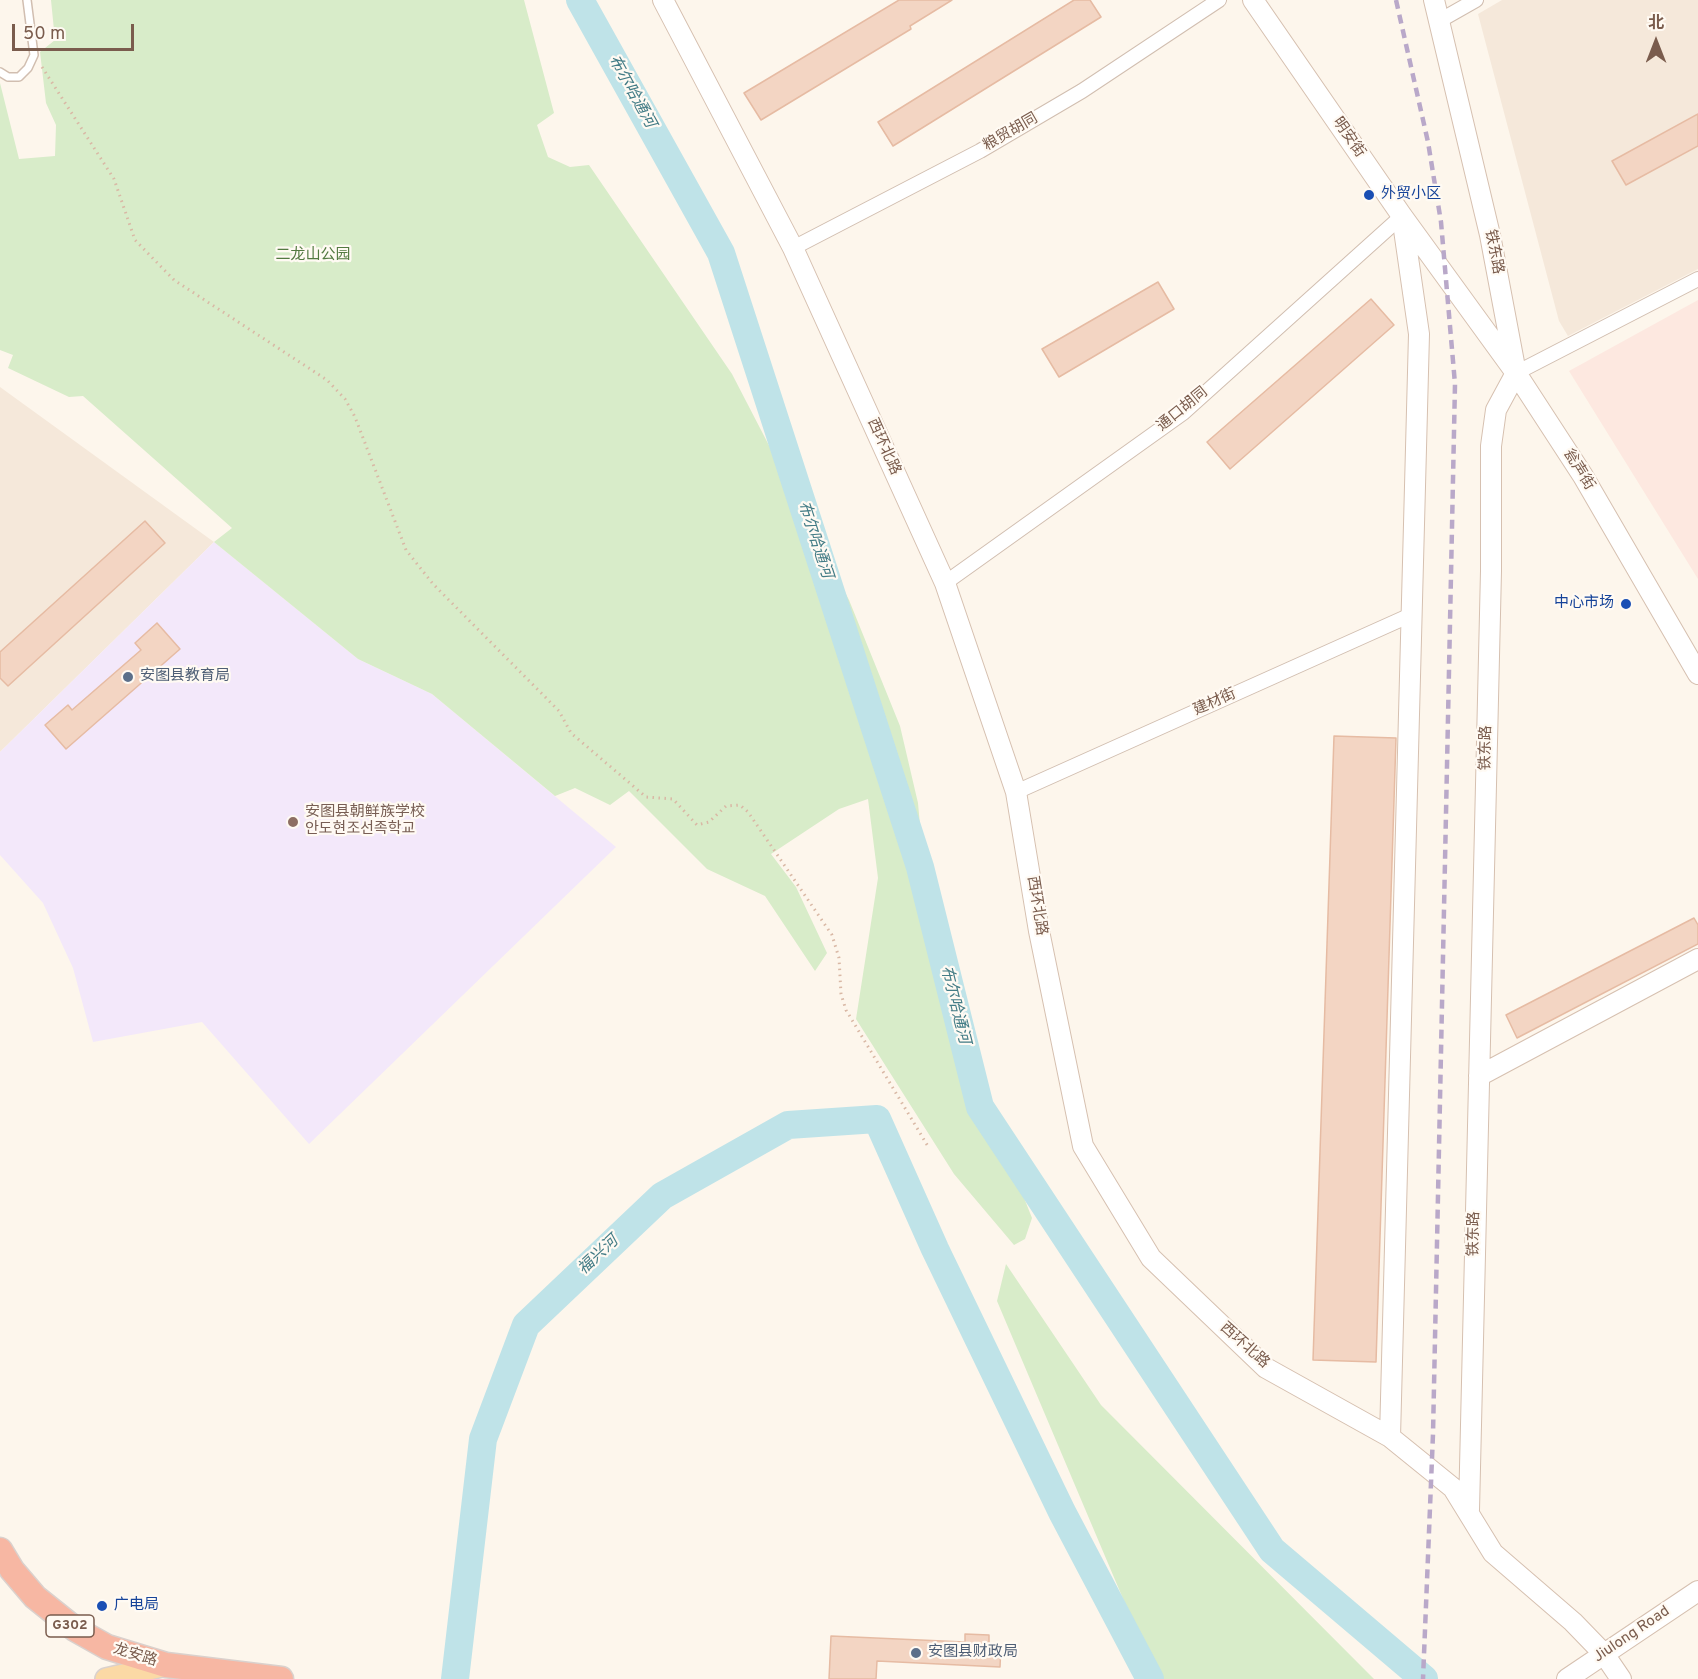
<!DOCTYPE html>
<html>
<head>
<meta charset="utf-8">
<style>
  body { margin:0 }
  #map { position:relative; width:1698px; height:1679px; overflow:hidden; background:#fdf6ec; font-family:Overpass,"Noto Sans SC",sans-serif }
  canvas { display:block }
  .north { position:absolute; left:1626px; top:12px; width:60px; height:60px; -webkit-text-stroke:4px #fffaf3; paint-order:stroke; rotate:0deg; font-size:16px; font-weight:700; line-height:24px; text-align:center; color:#7a5c4d }
  .north::after { content:''; display:block; margin:auto; width:21px; height:27px; background:#7a5c4d; clip-path:polygon(50% 0,100% 100%,50% 72%,0 100%) }
  .scale { position:absolute; left:12px; top:24px; width:122px; height:27px; box-sizing:border-box; border:3px solid #7a5c4d; border-top:0; padding-left:8px; font-size:18px; line-height:21px; white-space:nowrap; color:#7a5c4d; -webkit-text-stroke:4px #fffaf3; paint-order:stroke }
</style>
</head>
<body>
<div id="map">
<canvas width="1698" height="1679"></canvas>
<div class="north">北</div>
<div class="scale">50 m</div>
</div>
<script>
const ctx = document.querySelector('canvas').getContext('2d');
ctx.lineJoin = 'round';
function paint(path, color) { ctx.fillStyle = color; ctx.fill(path, 'evenodd'); }
const shape = rows => new Path2D(rows.map(r => 'M' + r).join(''));
function stroke(path, color, width, dash) { ctx.strokeStyle = color; ctx.lineWidth = width; ctx.lineCap = dash ? 'butt' : 'round'; ctx.setLineDash(dash || []); ctx.stroke(path); }
function drawText(font, color, halo, rows, align = 'center') {
  ctx.font = font + ' Overpass,"Noto Sans SC","Noto Sans KR",sans-serif'; ctx.lineWidth = 4.5; ctx.setLineDash([]); ctx.textBaseline = 'middle'; ctx.strokeStyle = halo; ctx.fillStyle = color; for (const [text, x, y, turn = 0] of rows) {
    ctx.save(); ctx.translate(x, y); ctx.rotate((+turn || 0) * Math.PI / 180); ctx.textAlign = isNaN(turn) ? turn : align; if (halo) ctx.strokeText(text, 0, 0); ctx.fillText(text, 0, 0); ctx.restore();
  }
}
paint(shape([
  [1502,0,1698,0,1698,269,1568,336,1559,321,1478,14],
  [0,387,214,542,0,752]
]), '#f5e8da');
paint(shape([
  [1698,300,1698,579,1569,371]
]), '#fde8e0');
paint(shape([
  [214,542,358,659,432,694,616,847,309,1144,202,1022,93,1042,73,968,43,903,0,855,0,752]
]), '#f3e8fa');
paint(shape([
  [51,0,524,0,554,113,537,125,548,157,570,167,589,165,732,374,849,600,900,726,918,803,933,968,1032,1218,1025,1239,1014,1245,954,1174,856,1019,878,878,868,799,839,809,771,854,796,887,827,953,815,971,765,896,707,869,629,791,610,805,575,788,555,796,432,694,358,659,214,542,232,528,83,396,69,397,8,368,13,355,0,350,0,83,19,159,55,156,56,125,46,103,40,52,55,40],
  [1006,1264,1101,1405,1374,1679,1157,1679,997,1301]
]), '#d8ecc9');
stroke(shape([
  [580,0,721,253,920,867,980,1107,1272,1550,1424,1679],
  [455,1679,483,1439,526,1325,662,1196,788,1125,877,1119,935,1249,1062,1512,1150,1679]
]), '#bfe3e8', 28);
const building = shape([
  [899,0,952,0,910,26,911,29,761,120,744,93,899,0],
  [1074,0,1090,0,1101,17,893,146,878,122,1074,0],
  [1698,114,1698,146,1626,185,1612,161,1698,114],
  [1158,282,1174,309,1059,377,1042,349,1158,282],
  [1371,299,1394,325,1230,469,1207,442,1371,299],
  [145,521,165,543,8,686,0,678,0,652,145,521],
  [157,623,180,649,66,749,45,725,68,705,72,710,141,650,135,643,157,623],
  [1334,736,1396,738,1376,1362,1313,1360,1334,736],
  [1694,918,1698,925,1698,944,1517,1038,1506,1015,1694,918],
  [965,1634,989,1635,989,1644,1001,1645,1000,1667,877,1661,876,1679,829,1679,831,1636,965,1642,965,1634]
]);
paint(building, '#f3d5c3');
stroke(building, '#e6bba3', 1.5);
const lane = shape([
  [0,72,8,77,19,77,28,68,34,55,27,0]
]);
const street = shape([
  [1439,21,1476,0],
  [793,248,980,151,1082,91,1219,0],
  [1516,373,1698,279],
  [945,583,1183,413,1402,216],
  [1016,792,1413,614]
]);
const secondary = shape([
  [663,0,793,248,945,583,1016,792,1039,931,1083,1146,1151,1258,1266,1368,1390,1437,1453,1488,1493,1553,1573,1622,1604,1654,1621,1679],
  [1253,0,1402,216,1516,373,1583,476,1698,674],
  [1434,0,1490,235,1516,373,1496,410,1491,446,1491,571,1469,1510],
  [1479,1076,1698,959],
  [1390,1437,1419,334,1402,216],
  [1567,1679,1698,1591]
]);
const primary = shape([
  [106,1679,166,1665]
]);
const highway = shape([
  [0,1550,12,1570,35,1597,75,1629,107,1647,166,1665,281,1679]
]);
stroke(lane, '#d1beb0', 10);
stroke(street, '#d1beb0', 16);
stroke(secondary, '#d6c0b0', 22);
stroke(primary, '#dad1cd', 24);
stroke(highway, '#dad1cd', 27);
stroke(shape([
  [42,67,114,179,135,240,174,280,327,380,345,399,355,417,406,550,433,584,559,711,571,733,646,797,673,799,697,825,709,822,726,806,740,805,748,812,832,935,839,958,841,994,846,1010,929,1148]
]), '#d9b8a5', 3, [1.5, 4.5]);
stroke(lane, '#fff', 7);
stroke(street, '#fff', 14);
stroke(secondary, '#fff', 20);
stroke(primary, '#fbd9a5', 21);
stroke(highway, '#f7b7a3', 24);
stroke(shape([
  [1396,0,1428,142,1441,222,1455,384,1433,1434,1423,1679]
]), '#b9a8c9', 4.5, [9, 6]);
for (const [x, y, r, color] of [
  [1369,195,6,"#1a4fb4"],
  [1626,604,6,"#1a4fb4"],
  [128,677,6,"#5c6f8a"],
  [293,822,6,"#8d6e63"],
  [102,1606,6,"#1a4fb4"],
  [916,1653,6,"#5c6f8a"]
]) { const dot = new Path2D(); dot.arc(x, y, r, 0, 2 * Math.PI); ctx.fillStyle = color; ctx.fill(dot); stroke(dot, '#fffaf3', 2); }
for (const [x, y, w] of [
  [70,1626,48]
]) { const box = new Path2D(); box.roundRect(x - w / 2, y - 11, w, 22, 4.5); ctx.fillStyle = '#fffaf3'; ctx.fill(box); stroke(box, '#7a5c4d', 1.5); }
drawText('bold 14px', '#7a5c4d', null, [
  ["G302",70,1626]
]);
drawText('15px', '#7a5c4d', '#fffaf3', [
  ["粮贸胡同",1011,133,-30],
  ["明安街",1348,138,55],
  ["铁东路",1493,252,79],
  ["通口胡同",1183,410,-39],
  ["西环北路",883,447,66],
  ["瓮声街",1578,470,58],
  ["建材街",1215,703,-24],
  ["铁东路",1487,748,-89],
  ["西环北路",1036,906,81],
  ["铁东路",1475,1234,-89],
  ["西环北路",1244,1346,42],
  ["Jiulong Road",1632,1635,-34],
  ["龙安路",135,1656,17]
]);
drawText('15px', '#164399', '#fffaf3', [
  ["外贸小区",1381,195],
  ["中心市场",1614,604,"right"],
  ["广电局",114,1606]
], 'left');
drawText('15px', '#537a41', '#fffaf3', [
  ["二龙山公园",313,256]
]);
drawText('15px', '#4e5e75', '#fffaf3', [
  ["安图县教育局",140,677],
  ["安图县财政局",928,1653]
], 'left');
drawText('15px', '#785e54', '#fffaf3', [
  ["安图县朝鲜族学校",305,813],
  ["안도현조선족학교",305,830]
], 'left');
drawText('italic 16px', '#437c86', '#fffaf3', [
  ["布尔哈通河",631,92,61],
  ["布尔哈通河",814,540,72],
  ["布尔哈通河",954,1005,76],
  ["福兴河",599,1256,-43]
]);
</script>
</body>
</html>
